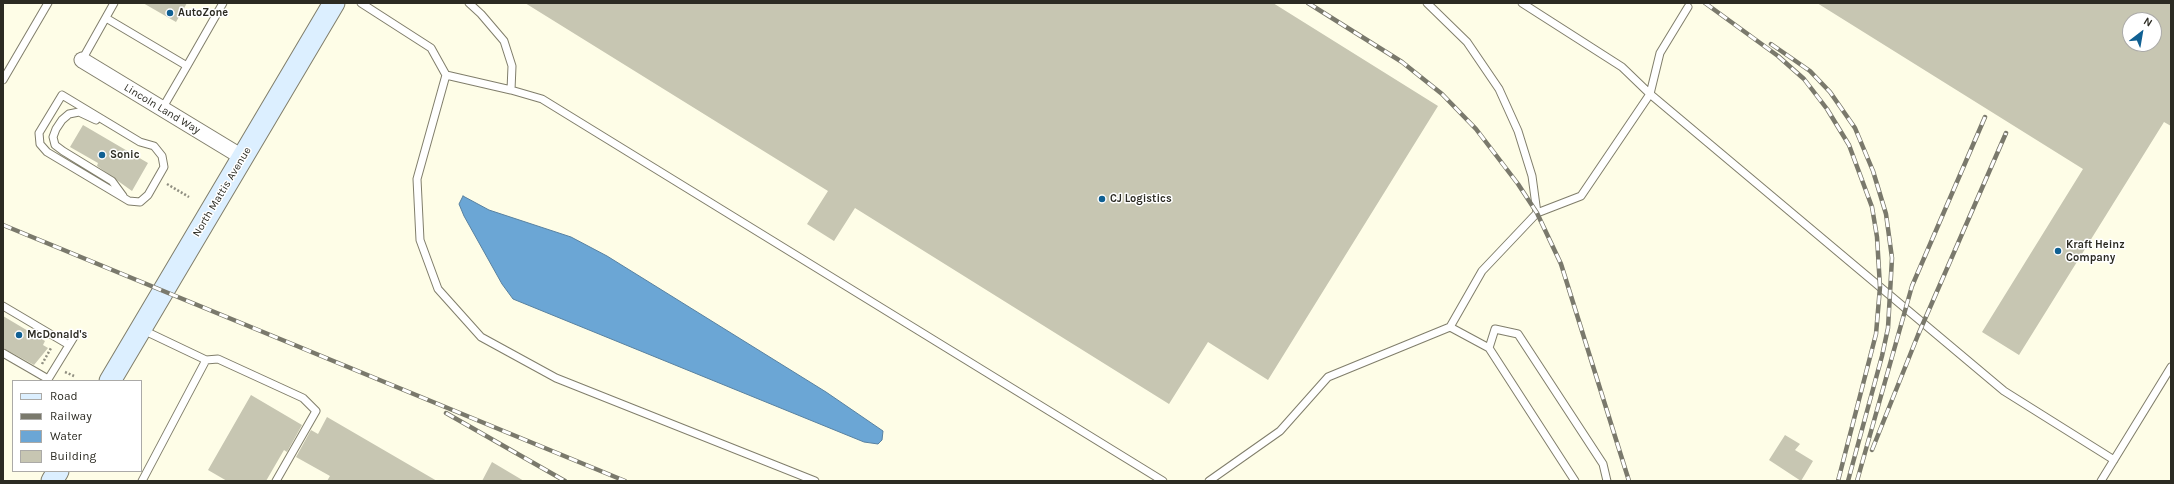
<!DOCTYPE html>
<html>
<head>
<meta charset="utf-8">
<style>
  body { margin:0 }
  #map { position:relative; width:2174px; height:484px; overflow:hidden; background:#fefde7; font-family:Karla,sans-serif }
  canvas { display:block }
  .frame { position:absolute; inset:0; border:4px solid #2c2b23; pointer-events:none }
  .legend { position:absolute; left:12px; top:380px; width:130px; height:92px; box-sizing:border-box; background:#fff; border:1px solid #abaaa7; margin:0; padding:5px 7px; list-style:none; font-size:12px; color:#2c2b23 }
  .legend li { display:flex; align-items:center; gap:8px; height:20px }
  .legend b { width:20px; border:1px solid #abaaa7 }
  .north { position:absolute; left:2122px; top:12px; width:40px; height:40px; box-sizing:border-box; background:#fff; border:1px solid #abaaa7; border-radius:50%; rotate:31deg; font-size:11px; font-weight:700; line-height:16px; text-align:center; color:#2c2b23 }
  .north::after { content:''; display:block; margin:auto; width:14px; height:18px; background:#106093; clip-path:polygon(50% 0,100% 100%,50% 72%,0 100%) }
</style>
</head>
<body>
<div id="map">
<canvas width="2174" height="484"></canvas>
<div class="frame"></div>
<ul class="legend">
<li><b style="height:5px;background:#dcefff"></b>Road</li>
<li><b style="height:5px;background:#7a796c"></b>Railway</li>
<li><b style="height:11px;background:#6ba6d5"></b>Water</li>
<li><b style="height:11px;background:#c7c6b2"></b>Building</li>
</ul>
<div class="north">N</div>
</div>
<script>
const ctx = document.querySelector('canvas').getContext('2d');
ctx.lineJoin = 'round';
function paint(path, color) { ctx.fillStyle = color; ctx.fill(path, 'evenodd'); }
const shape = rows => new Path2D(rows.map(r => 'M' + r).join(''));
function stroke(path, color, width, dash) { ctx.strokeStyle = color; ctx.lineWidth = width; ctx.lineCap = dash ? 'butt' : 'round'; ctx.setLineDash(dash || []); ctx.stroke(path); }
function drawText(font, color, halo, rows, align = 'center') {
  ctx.font = font + ' Karla,sans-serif'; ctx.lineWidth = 3; ctx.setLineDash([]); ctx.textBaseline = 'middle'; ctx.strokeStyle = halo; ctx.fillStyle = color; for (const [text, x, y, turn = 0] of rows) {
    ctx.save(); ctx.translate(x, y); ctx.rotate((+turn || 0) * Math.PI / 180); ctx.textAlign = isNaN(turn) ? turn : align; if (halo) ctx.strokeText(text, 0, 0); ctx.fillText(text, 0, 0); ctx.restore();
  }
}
const water = shape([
  [463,196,489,210,571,237,607,256,826,392,883,431,882,440,878,444,864,442,513,299,502,284,464,216,459,204,463,196]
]);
paint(water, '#6ba6d5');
stroke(water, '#5881a0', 1);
paint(shape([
  [143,3,187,3,176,22],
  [525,3,1273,3,1438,106,1268,380,1208,342,1169,404,855,208,834,241,807,224,828,191],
  [1817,3,2171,3,2171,126,2164,122,2019,355,1982,332,2083,169],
  [2130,20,2154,20,2154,44,2130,44],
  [83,125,148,163,132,191,97,166,98,163,70,147],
  [3,316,45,341,43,345,48,348,34,365,3,348],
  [251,395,302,425,287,452,284,450,266,481,227,481,208,470],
  [327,417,437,481,327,481,330,476,296,457,311,430,318,434],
  [1785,435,1800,444,1795,450,1813,461,1801,481,1769,460],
  [492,462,524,481,482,481]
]), '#c7c6b2');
const lane = shape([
  [361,3,431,48,446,75,417,179,420,240,438,289,481,337,556,378,815,481],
  [469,3,481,14,504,41,512,66,511,90,542,99,1163,481],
  [1427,3,1467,42,1499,89,1518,131,1532,176,1537,213],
  [1522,3,1622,67,1650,94,2004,391,2114,460],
  [106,18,187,66,223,3],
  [82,60,114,3],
  [446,75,511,90],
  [3,80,48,3],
  [62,95,140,142,154,146,162,156,164,167,148,195,140,202,129,201,47,152,40,144,39,133,62,95],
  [162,109,187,66],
  [96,120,79,112,69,114,62,120,56,129,53,137,55,145,63,151,112,181,123,196],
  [3,306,69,345],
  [1450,327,1489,348,1575,481],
  [143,330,206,360],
  [1489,348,1495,329,1518,334,1603,464,1607,481],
  [3,353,48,379],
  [47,381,74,337],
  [142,481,206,360,218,359,303,398,316,411,276,481],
  [1209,481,1280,431,1328,377,1450,327,1482,271,1537,213,1581,196,1650,94,1660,53,1688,7],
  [2101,481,2171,367]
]);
const street = shape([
  [82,60,242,157]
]);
const secondary = shape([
  [110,381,334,3],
  [52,481,58,471]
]);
stroke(lane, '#807e6b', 9);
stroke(street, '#807e6b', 17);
stroke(secondary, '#807e6b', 23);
stroke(shape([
  [167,184,189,197],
  [42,364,51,348],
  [65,372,74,376]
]), '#8f8e80', 2.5, [2, 2]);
stroke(lane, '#fff', 7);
stroke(street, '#fff', 15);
stroke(secondary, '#dcefff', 21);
const rail = shape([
  [1308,3,1402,62,1442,94,1476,129,1518,184,1537,213,1561,264,1629,481],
  [1705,3,1778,56,1804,79,1827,109,1849,145,1872,207,1877,237,1880,287,1876,334,1838,481],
  [1771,44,1810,71,1830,92,1855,128,1873,171,1886,214,1892,258,1888,328,1882,356,1848,481],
  [3,225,625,481],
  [446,413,565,481],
  [1872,450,1918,335,2006,133],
  [1857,481,1912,286,1985,117]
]);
stroke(rail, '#7a796c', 4.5);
stroke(rail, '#fff', 3, [9]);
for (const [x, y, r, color] of [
  [170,13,4,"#106093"],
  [102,155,4,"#106093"],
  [1102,199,4,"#106093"],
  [2058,251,4,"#106093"],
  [19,335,4,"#106093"]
]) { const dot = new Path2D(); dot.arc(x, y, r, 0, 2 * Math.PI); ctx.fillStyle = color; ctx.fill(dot); stroke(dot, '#fff', 1.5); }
drawText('bold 11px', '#2c2b23', '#fff', [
  ["AutoZone",178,13],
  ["Sonic",110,155],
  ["CJ Logistics",1110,199],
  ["Kraft Heinz",2066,245],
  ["Company",2066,258],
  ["McDonald's",27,335]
], 'left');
drawText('11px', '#2c2b23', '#fff', [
  ["Lincoln Land Way",162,109,31],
  ["North Mattis Avenue",222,192,-59]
]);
</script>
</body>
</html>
